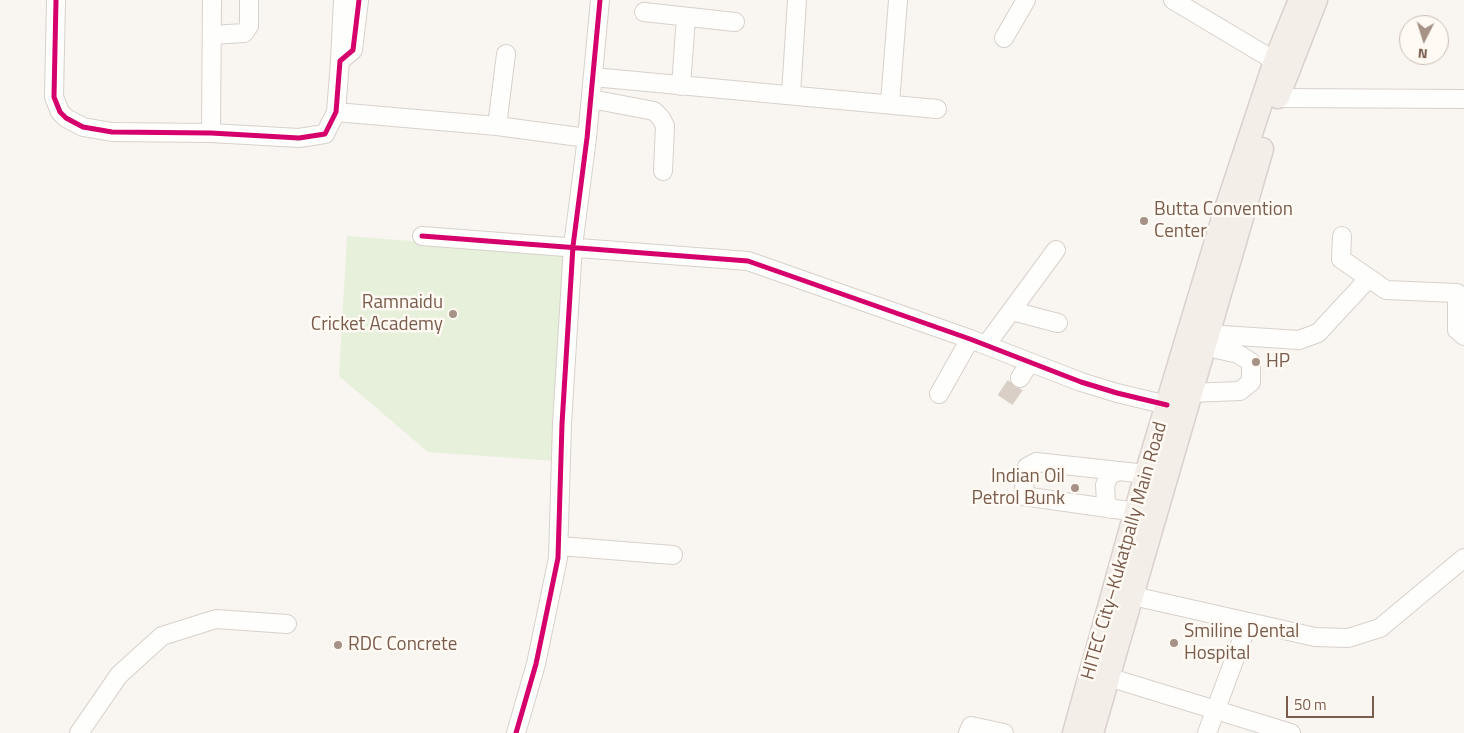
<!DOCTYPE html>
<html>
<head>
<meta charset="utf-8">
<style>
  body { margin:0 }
  #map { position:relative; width:1464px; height:733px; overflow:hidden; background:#f9f5f0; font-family:"Titillium Web",sans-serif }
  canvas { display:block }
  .north { position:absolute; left:1399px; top:15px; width:50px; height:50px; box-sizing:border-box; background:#fffaf3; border:1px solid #cabbb1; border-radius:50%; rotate:185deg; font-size:14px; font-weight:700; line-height:20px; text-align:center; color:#7a5c4d }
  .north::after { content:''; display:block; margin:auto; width:18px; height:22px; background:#a69286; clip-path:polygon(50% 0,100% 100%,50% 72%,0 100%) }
  .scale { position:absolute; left:1286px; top:696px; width:88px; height:22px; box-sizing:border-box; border:2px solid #7a5c4d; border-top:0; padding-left:6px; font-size:15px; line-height:18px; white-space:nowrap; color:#7a5c4d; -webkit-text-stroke:4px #fffaf3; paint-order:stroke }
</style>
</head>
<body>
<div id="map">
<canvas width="1464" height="733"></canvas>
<div class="north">N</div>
<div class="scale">50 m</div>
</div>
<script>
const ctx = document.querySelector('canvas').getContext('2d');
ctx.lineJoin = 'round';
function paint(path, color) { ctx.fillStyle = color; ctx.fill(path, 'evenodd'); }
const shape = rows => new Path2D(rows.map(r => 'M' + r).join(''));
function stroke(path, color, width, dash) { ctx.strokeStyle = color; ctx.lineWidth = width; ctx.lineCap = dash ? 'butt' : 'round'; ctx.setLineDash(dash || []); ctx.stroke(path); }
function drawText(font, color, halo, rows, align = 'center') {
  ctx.font = font + ' "Titillium Web",sans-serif'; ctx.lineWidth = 5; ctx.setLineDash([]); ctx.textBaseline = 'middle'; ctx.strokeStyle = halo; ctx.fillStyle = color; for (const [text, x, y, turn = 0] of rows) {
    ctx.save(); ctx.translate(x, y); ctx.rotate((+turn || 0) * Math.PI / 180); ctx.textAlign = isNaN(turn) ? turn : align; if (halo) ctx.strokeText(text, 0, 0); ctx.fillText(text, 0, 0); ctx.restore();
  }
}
paint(shape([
  [347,236,566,253,555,461,428,452,339,376]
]), '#e7f0db');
stroke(shape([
  [1005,400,1020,378]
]), '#d9cfc7', 18, [18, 9]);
const minor = shape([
  [56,0,54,97,60,112,66,118,83,127,112,132,211,133,299,138,325,134,336,112,340,61,353,50,359,0],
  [1173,0,1275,61],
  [644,12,735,22],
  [212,35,244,33,249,26,249,0],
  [1004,38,1026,0],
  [340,61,343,0],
  [593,77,937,109],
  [681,86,686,17],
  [791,94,797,0],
  [1277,98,1464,99],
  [591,99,654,111,661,118,665,126,663,171],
  [890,103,898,0],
  [336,112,497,126,587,138],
  [497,126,506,54],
  [211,133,212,0],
  [422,236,748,261,970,339,1081,382,1117,393,1167,405],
  [1342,236,1341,259,1386,290,1457,293,1457,330,1464,336],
  [1012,311,1058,323],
  [1207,334,1299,340,1318,333,1369,278],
  [986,345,1056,250],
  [1020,378,1030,362],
  [1190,393,1240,391,1251,382,1251,362,1238,354,1204,346],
  [939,394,970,339],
  [1111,509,1106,502,1105,485,1109,476,1118,471],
  [1136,512,1023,496,1027,467,1036,462,1146,474],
  [559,546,673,555],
  [1133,596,1315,637,1348,638,1380,628,1464,558],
  [1108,677,1291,733],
  [79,733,119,675,162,636,216,619,287,624],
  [516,733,536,664,558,558,562,424,573,246,587,138,600,0],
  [968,733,971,726,1004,733],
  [1207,733,1248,623]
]);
const major = shape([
  [1278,97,1316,0],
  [1074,733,1146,474,1223,218,1275,61,1300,0],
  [1092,733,1262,149]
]);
stroke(minor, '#d7d1cb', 20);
stroke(major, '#dad1cc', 25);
stroke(minor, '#fefefd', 18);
stroke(major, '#f3eee8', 22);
stroke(shape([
  [56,0,54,97,60,112,66,118,83,127,112,132,211,133,299,138,325,134,336,112,340,61,353,50,359,0],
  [422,236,748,261,970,339,1081,382,1117,393,1167,405],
  [516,733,536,664,558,558,562,424,573,246,587,138,600,0]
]), '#d6006c', 5);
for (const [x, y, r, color] of [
  [1144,221,5,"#a69286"],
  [453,314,5,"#a69286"],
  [1256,362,5,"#a69286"],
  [1075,488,5,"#a69286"],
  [1174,643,5,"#a69286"],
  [338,645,5,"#a69286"]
]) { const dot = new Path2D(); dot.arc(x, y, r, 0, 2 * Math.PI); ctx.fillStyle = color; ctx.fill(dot); stroke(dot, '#fffaf3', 2); }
drawText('19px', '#7a5c4d', '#fffaf3', [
  ["Butta Convention",1154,210],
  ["Center",1154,232],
  ["Ramnaidu",443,303,"right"],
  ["Cricket Academy",443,325,"right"],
  ["HP",1266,362],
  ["Indian Oil",1065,477,"right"],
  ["Petrol Bunk",1065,499,"right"],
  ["Smiline Dental",1184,632],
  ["Hospital",1184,654],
  ["RDC Concrete",348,645]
], 'left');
drawText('19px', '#7a5c4d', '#fffaf3', [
  ["HITEC City–Kukatpally Main Road",1125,551,-74]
]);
</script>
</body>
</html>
